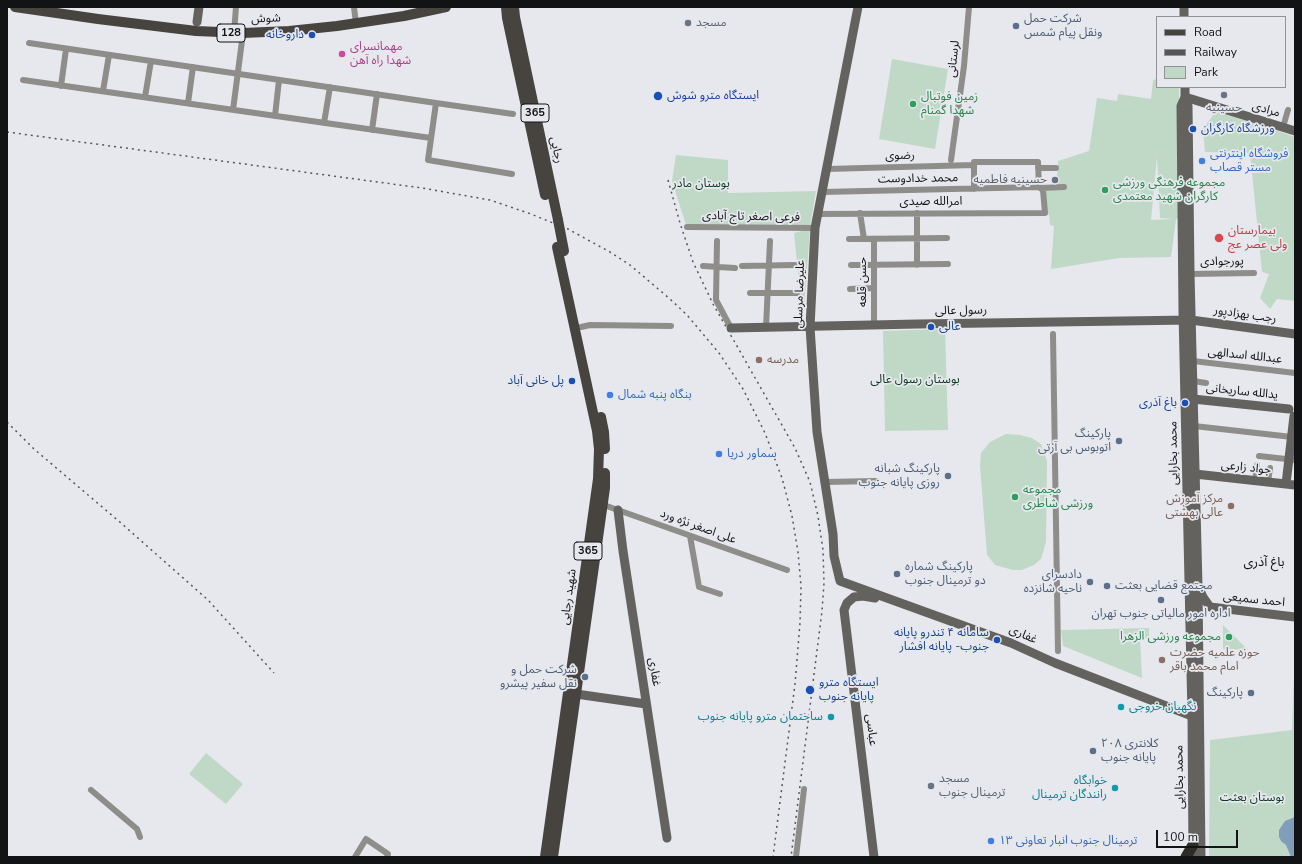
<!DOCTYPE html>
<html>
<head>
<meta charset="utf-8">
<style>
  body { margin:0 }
  #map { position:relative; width:1302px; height:864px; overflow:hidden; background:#e6e8ee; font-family:"Nunito Sans",sans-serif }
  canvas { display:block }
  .frame { position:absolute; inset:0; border:8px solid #121315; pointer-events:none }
  .legend { position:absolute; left:1156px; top:16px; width:130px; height:72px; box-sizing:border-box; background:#e6e8ee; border:1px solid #919397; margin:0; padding:5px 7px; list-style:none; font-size:12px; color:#121315 }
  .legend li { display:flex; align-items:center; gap:8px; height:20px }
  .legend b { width:20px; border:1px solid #919397 }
  .scale { position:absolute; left:1156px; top:830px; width:82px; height:18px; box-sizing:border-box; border:2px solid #121315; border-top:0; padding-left:5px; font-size:12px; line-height:14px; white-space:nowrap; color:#121315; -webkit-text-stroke:3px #e6e8ee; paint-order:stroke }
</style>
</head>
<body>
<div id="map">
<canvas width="1302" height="864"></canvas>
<div class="frame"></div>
<ul class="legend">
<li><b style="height:5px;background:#474440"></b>Road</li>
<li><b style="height:5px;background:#545659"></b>Railway</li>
<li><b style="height:11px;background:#c0d8c6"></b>Park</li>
</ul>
<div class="scale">100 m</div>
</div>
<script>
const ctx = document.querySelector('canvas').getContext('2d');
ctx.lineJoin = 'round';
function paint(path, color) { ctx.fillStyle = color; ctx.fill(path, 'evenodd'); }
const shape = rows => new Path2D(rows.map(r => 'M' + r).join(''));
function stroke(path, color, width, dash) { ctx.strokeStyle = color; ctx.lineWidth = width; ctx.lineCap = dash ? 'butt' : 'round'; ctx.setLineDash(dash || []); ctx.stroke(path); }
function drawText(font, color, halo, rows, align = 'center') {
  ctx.font = font + ' "Nunito Sans","Noto Sans Arabic",sans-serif'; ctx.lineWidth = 3.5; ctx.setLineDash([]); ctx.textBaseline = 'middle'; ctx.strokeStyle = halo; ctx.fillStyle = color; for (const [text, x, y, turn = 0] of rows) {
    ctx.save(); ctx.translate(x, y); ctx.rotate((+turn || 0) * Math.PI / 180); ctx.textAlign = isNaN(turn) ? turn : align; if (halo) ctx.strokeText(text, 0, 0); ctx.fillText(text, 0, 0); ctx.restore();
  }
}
paint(shape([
  [892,59,948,69,935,149,879,139],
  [1157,79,1157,87,1179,87,1179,218,1176,219,1171,257,1119,258,1051,269,1054,226,1050,225,1049,214,1047,214,1045,190,1056,190,1058,161,1089,151,1097,98,1117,101,1118,94,1151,99,1153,80],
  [1157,157,1160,218,1175,219,1151,220],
  [1217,110,1295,137,1295,301,1277,299,1270,309,1260,298,1269,274,1262,272,1250,153,1205,152,1203,129],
  [676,155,728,160,728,193,816,191,810,226,686,225,672,181],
  [810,229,803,321,794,233],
  [945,329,948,430,885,431,883,331],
  [1006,434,1020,435,1032,438,1041,444,1047,461,1046,542,1041,559,1034,565,1022,570,1013,570,995,565,987,555,980,466,981,453,990,442],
  [1223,625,1248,650,1223,649],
  [1149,628,1149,637,1140,639,1142,678,1063,646,1061,630],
  [1295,649,1295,857,1209,857,1210,740,1292,730],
  [206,753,243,784,226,804,189,774]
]), '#c0d8c6');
paint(shape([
  [1295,817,1295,857,1291,857,1286,845,1281,841,1279,837,1279,830,1285,821]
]), '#809dbb');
stroke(shape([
  [354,7,356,24],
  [234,33,236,7],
  [29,43,436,103,428,160,512,174],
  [23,80,431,138],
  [61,86,66,49],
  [103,91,109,55],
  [145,97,151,61],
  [188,103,193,67],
  [436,103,513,114],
  [233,110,243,33],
  [275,116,279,80],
  [324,123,330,87],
  [1283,127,1288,110],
  [372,130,377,94],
  [951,160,964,66,969,7],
  [1038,168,1056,168],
  [827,169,974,165],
  [1041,188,1064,187],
  [822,192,1039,187],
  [860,213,864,239],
  [917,213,917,265],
  [817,214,1045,213,1043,190,1039,187,1038,162,974,162,974,189],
  [687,227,815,228],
  [849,239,947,238],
  [874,239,874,325],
  [717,241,716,300,731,328],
  [851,265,948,264],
  [703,266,735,268],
  [742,266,795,265],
  [1190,274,1254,273],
  [850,289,874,288],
  [750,293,797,293],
  [581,327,590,325,671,326],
  [766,328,770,241],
  [1053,334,1058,651],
  [1193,361,1295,373],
  [1193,381,1206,383],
  [1194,426,1292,437],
  [1259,456,1295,460],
  [1255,481,1257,465],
  [825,482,876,481],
  [1268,482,1270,468],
  [601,504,787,570],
  [690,536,699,587,720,594],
  [91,790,137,829,140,837],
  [355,857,366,839,388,854,387,857],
  [796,857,804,789]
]), '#8e8d8a', 6);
stroke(shape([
  [858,7,815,228,810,327,817,432,833,534,834,556,840,581,1011,643,1055,663,1192,716],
  [1184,7,1184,17],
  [197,22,199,7],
  [1185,87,1185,97,1188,106,1190,274,1198,586,1201,857],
  [1185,97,1181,106,1183,312,1192,716,1193,857],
  [1185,97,1295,131],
  [731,328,918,324,1191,320,1295,334],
  [1193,399,1289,409],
  [1189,474,1195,474,1295,485],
  [1286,484,1294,416],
  [618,510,623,551,667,838],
  [1199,588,1203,597,1210,607,1295,617],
  [576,694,646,704],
  [874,857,844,610,847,603,854,597,863,596,875,598]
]), '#64625e', 9);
stroke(shape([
  [15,7,98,19,196,31,243,33,289,31,337,26,404,16,446,7],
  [506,7,507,18,545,195],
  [514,7,515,17,558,220],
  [601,417,604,432,605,449],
  [545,857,598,479,599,449,597,431,557,247],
  [553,857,605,488,605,473]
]), '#474440', 10);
stroke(shape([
  [1186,857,1193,845]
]), '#2e2c27', 11);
stroke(shape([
  [7,132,422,188,490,200,531,214,568,229,588,240,610,252,630,265,670,299,687,315,719,353,743,389,765,433,782,478,792,516,798,552,801,586,800,623,795,684,773,857],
  [668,180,680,223,693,262,713,304,795,448,810,482,818,516,823,550,824,583,822,611,791,857],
  [7,422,34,449,121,523,208,600,274,673]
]), '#545659', 1.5, [2, 4]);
stroke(shape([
  [558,220,564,251]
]), '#474440', 10);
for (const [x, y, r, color] of [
  [688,23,4,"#6b7280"],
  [1016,26,4,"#5c6f8a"],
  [312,35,4,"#1a4fb4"],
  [342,54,4,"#d1479c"],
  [1224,95,4,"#6b7280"],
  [658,96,5,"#1a4fb4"],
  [913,104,4,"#2e9e5b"],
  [1193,129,4,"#1a4fb4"],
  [1202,161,4,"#3f7fe0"],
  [1055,180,4,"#6b7280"],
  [1105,190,4,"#2e9e5b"],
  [1219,238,5,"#e0444e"],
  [931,327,4,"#1a4fb4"],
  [759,360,4,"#8d6e63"],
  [572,381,4,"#1a4fb4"],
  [610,395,4,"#3f7fe0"],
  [1185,403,4,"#1a4fb4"],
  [1119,441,4,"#5c6f8a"],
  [719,454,4,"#3f7fe0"],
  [948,476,4,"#5c6f8a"],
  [1015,497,4,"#2e9e5b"],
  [1231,506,4,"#8d6e63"],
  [897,574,4,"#5c6f8a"],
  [1090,582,4,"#5c6f8a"],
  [1107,586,4,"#5c6f8a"],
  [1161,600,4,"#5c6f8a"],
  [1229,637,4,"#2e9e5b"],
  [997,640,4,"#1a4fb4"],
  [1162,660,4,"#8d6e63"],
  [585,677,4,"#5c6f8a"],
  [810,690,5,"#1a4fb4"],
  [1251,693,4,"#5c6f8a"],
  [1121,707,4,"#0f9aa8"],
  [831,717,4,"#0f9aa8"],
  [1093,751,4,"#5c6f8a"],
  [931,786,4,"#6b7280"],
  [1115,788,4,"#0f9aa8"],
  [991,841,4,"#3f7fe0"]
]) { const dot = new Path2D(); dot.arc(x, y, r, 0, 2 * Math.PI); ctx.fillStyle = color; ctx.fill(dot); stroke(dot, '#e6e8ee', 1.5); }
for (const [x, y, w] of [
  [231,33,28],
  [535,113,28],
  [588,551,28]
]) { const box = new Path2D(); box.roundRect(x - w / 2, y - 9, w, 18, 3); ctx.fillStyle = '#e6e8ee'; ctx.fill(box); stroke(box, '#121315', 1); }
drawText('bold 11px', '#121315', null, [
  ["128",231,33],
  ["365",535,113],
  ["365",588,551]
]);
drawText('12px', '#121315', '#e6e8ee', [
  ["شوش",266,19,-2],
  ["لرستانی",954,59,-84],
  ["مرادی",1266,110,16],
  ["رجایی",556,150,78],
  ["رضوی",900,156,-1],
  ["محمد خدادوست",918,179,-1],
  ["امرالله صیدی",931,202],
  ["فرعی اصغر تاج آبادی",751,217,1],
  ["پورجوادی",1222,262,-1],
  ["حسن قلعه",863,282,-90],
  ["علیرضا مرسلی",800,294,-88],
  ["رسول عالی",961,311,-1],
  ["رجب بهزادپور",1245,315,8],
  ["عبدالله اسدالهی",1245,356,6],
  ["یدالله ساریخانی",1242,392,6],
  ["محمد بخارایی",1174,453,-91],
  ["جواد زارعی",1246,468,6],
  ["علی اصغر نژه ورد",698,527,20],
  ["شهید رجایی",569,597,-82],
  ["احمد سمیعی",1254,600,6],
  ["غفاری",1023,635,24],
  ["غفاری",654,672,81],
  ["عباسی",871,730,83],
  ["محمد بخارایی",1180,777,-91]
]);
drawText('12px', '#4e5e75', '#e6e8ee', [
  ["شرکت حمل",1024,19,"left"],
  ["ونقل پیام شمس",1024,33,"left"],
  ["پارکینگ",1111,434],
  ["اتوبوس بی آرتی",1111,448],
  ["پارکینگ شبانه",940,469],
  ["روزی پایانه جنوب",940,483],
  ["پارکینگ شماره",905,567,"left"],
  ["دو ترمینال جنوب",905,581,"left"],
  ["دادسرای",1082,575],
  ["ناحیه شانزده",1082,589],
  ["مجتمع قضایی بعثت",1115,586,"left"],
  ["اداره امور مالیاتی جنوب تهران",1161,614,"center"],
  ["شرکت حمل و",577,670],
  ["نقل سفیر پیشرو",577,684],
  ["پارکینگ",1243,693],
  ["کلانتری ۲۰۸",1101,744,"left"],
  ["پایانه جنوب",1101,758,"left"]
], 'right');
drawText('12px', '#5b616d', '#e6e8ee', [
  ["مسجد",696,23],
  ["حسینیه",1224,108,"center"],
  ["حسینیه فاطمیه",1047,180,"right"],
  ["مسجد",939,779],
  ["ترمینال جنوب",939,793]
], 'left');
drawText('12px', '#164399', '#e6e8ee', [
  ["داروخانه",304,35],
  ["ایستگاه مترو شوش",667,96,"left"],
  ["ورزشگاه کارگران",1201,129,"left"],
  ["عالی",939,327,"left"],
  ["پل خانی آباد",564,381],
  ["باغ آذری",1177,403],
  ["سامانه ۴ تندرو پایانه",989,633],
  ["جنوب- پایانه افشار",989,647],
  ["ایستگاه مترو",819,683,"left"],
  ["پایانه جنوب",819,697,"left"]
], 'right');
drawText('12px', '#b23c85', '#e6e8ee', [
  ["مهمانسرای",350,47],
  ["شهدا راه آهن",350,61]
], 'left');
drawText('12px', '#27864d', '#e6e8ee', [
  ["زمین فوتبال",921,97],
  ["شهدا گمنام",921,111],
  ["مجموعه فرهنگی ورزشی",1113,183],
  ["کارگران شهید معتمدی",1113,197],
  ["مجموعه",1023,490],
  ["ورزشی شاطری",1023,504],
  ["مجموعه ورزشی الزهرا",1221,637,"right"]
], 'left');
drawText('12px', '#366cbe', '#e6e8ee', [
  ["فروشگاه اینترنتی",1210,154],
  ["مستر قصاب",1210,168],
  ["بنگاه پنبه شمال",618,395],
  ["سماور دریا",727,454],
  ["ترمینال جنوب انبار تعاونی ۱۳",999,841]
], 'left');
drawText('12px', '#0b391f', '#e6e8ee', [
  ["بوستان مادر",701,184],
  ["بوستان رسول عالی",915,380],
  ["بوستان بعثت",1252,798]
]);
drawText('12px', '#be3a42', '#e6e8ee', [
  ["بیمارستان",1228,231],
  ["ولی عصر عج",1228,245]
], 'left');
drawText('12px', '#785e54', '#e6e8ee', [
  ["مدرسه",767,360],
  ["مرکز آموزش",1223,499,"right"],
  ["عالی بهشتی",1223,513,"right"],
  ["حوزه علمیه حضرت",1170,653],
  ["امام محمد باقر",1170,667]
], 'left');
drawText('12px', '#0d838f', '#e6e8ee', [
  ["نگهبان خروجی",1129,707,"left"],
  ["ساختمان مترو پایانه جنوب",823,717],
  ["خوابگاه",1107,781],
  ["رانندگان ترمینال",1107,795]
], 'right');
drawText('13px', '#121315', '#e6e8ee', [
  ["باغ آذری",1264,563]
]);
</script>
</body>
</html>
